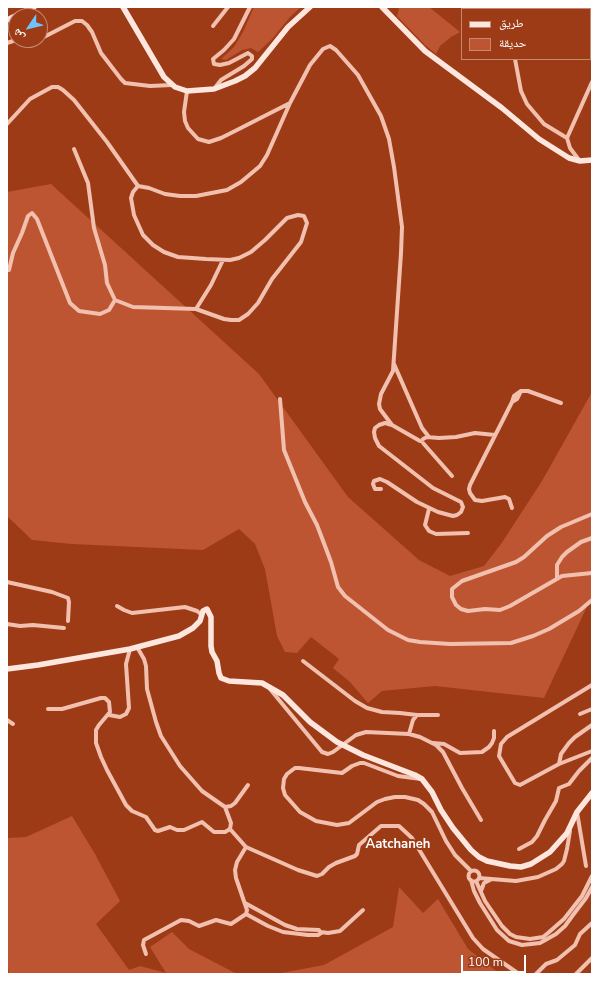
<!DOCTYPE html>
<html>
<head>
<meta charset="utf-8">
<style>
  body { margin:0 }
  #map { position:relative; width:599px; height:981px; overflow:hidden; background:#9d3b17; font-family:"Nunito Sans","Noto Naskh Arabic",sans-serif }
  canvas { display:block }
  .frame { position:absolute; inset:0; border:8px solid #fff; pointer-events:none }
  .legend { position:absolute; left:461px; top:8px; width:130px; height:52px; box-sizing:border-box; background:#9d3b17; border:1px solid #c48974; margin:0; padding:5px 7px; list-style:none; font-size:12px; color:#fff }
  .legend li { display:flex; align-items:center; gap:8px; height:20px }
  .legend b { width:20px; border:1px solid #c48974 }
  .north { position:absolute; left:8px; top:8px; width:40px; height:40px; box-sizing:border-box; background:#9d3b17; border:1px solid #c48974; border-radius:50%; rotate:235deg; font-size:11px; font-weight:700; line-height:16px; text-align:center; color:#fff }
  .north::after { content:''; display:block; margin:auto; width:14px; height:18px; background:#70c3ff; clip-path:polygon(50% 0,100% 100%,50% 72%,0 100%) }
  .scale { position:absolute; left:461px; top:955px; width:65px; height:18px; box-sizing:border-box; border:2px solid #fff; border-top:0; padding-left:5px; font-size:12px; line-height:14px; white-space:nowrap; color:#fff; -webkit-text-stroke:3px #9d3b17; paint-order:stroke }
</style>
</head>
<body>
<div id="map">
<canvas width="599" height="981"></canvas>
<div class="frame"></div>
<ul class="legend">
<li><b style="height:5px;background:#fce6dd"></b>طريق</li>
<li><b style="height:11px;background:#bd5532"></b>حديقة</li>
</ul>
<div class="north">ش</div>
<div class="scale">100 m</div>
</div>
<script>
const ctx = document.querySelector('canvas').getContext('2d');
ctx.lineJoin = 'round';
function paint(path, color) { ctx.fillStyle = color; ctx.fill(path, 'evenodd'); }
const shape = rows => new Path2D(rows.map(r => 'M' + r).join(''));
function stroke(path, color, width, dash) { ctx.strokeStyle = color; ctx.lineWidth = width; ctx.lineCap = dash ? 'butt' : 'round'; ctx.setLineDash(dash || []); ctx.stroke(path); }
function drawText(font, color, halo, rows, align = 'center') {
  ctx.font = font + ' "Nunito Sans",sans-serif'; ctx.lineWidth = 4; ctx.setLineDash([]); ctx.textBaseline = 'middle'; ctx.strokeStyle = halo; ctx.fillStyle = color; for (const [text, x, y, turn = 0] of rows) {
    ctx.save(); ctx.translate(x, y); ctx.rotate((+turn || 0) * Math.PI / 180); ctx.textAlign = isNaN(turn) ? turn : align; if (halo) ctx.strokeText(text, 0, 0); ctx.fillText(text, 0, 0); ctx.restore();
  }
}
paint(shape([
  [254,7,301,7,290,17,272,39,258,52,251,48,242,50,226,60,221,59,234,47,243,32],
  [397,7,429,7,460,32,451,37,440,46,436,54,425,45,397,16,399,9],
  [51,184,259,374,348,497,419,560,450,576,484,566,501,544,542,481,592,392,592,596,544,698,435,686,382,691,368,703,350,682,333,668,339,659,311,637,297,653,285,652,277,636,265,569,255,544,239,529,203,550,72,544,32,540,7,516,7,192],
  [72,816,95,854,120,901,96,924,129,970,140,966,166,973,150,947,172,932,189,949,237,974,9,974,7,961,7,838,26,837],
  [399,887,423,913,438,899,468,949,500,974,276,974,324,965,393,927]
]), '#bd5532');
stroke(shape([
  [501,7,501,9],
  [213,26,228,7],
  [40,39,75,21,82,21,87,25,92,32,101,53,121,79,125,83,150,86,172,85],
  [25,40,34,41,37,40],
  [7,43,16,40],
  [515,59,521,91,527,104,544,124,567,138],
  [214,89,221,80,244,66,252,59,252,56,248,53,229,63,220,65,214,64,213,59,224,50,234,39,250,7],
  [187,91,184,112,185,121,188,128,198,139,209,142,221,138,235,131,290,103],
  [7,124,30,99,52,87,58,87,63,90,74,100,107,142,138,186],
  [74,149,88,183,94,228,105,265,107,283,115,300,133,307,196,309,224,319,231,320,239,320,248,314,258,303,272,279,301,242,307,223,304,216,298,215,287,218,265,240,251,252,239,258,230,260,206,259,178,257,164,252,153,245,143,235,134,215,131,198,133,192,138,186,149,188,165,194,180,196,196,196,227,190,241,182,260,166,267,155,290,103,310,65,323,49,330,46,336,50,358,75,381,116,389,139,394,167,402,227,401,253,393,371,381,394,379,404,380,409,392,425],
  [579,160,570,148,567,138,592,82],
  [7,270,9,270,13,253,22,233,28,216,32,213,37,219,70,303,79,311,100,314,109,310,115,300],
  [196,309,211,285,223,260],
  [394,364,422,428,429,437],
  [521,391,528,391,561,403],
  [280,399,284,450,305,502,317,525,325,546,331,562,338,587,345,596,388,630,408,640,420,642,450,644,511,643,533,636,549,629,579,611,592,600],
  [512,402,517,399,521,391,514,396,512,402,470,485,469,489,470,493,475,500,482,501,505,497,509,499,512,508],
  [423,439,427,437,439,438,456,437,475,433,495,435],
  [423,443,452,476],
  [381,489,375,489,373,484,374,481,380,479,387,482,417,502,438,512,453,516,457,515,461,512,463,507,461,502,433,488,379,446,375,438,374,432,375,428,379,425,385,423,392,425,420,441],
  [429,509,425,525,429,531,436,534,468,533],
  [592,514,561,527,547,536,524,557,516,562,462,581,452,589,452,597,456,605,461,609,468,611,485,609,500,610,510,606,562,576,592,573],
  [557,578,557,565,562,557,567,552,581,542,592,538],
  [7,582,52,592,68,598,69,602,68,621],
  [117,606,124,610,132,613,185,607,197,611,202,615],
  [7,624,20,626,33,625,64,628],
  [137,647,144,659,146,666,147,689,156,722,161,736,180,766,202,791,225,807,231,806,235,803,248,785],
  [303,661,355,701,367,708,382,712,400,713,417,715],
  [592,685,507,737,501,744,499,756,515,783,520,785,559,764,592,751],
  [270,689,322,752,328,754,333,752,356,735,366,732,409,734,420,737,436,745,443,752,462,788,481,820],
  [48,709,62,709,101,698,105,698,109,702,110,712,99,725,96,730,96,743,101,757,107,770,126,805,132,811,146,817,155,830,158,831,170,827,177,830,184,830,202,822,214,832,225,832,230,829],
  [580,714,592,709],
  [109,715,120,717,126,714,129,708,126,664,130,649],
  [7,720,13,724],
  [409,734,413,720,417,715,438,715],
  [433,743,444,744,460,753,482,752,489,747,492,743,494,738,494,731],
  [559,764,561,754,569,743,575,737,592,725],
  [421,779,398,776,364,763,360,763,352,766,342,773,299,768,295,768,287,774,284,779,283,788,285,795,300,812,316,821,337,825,349,823,377,802,385,799,395,797,405,797,418,800,424,804,432,812,446,841,455,855,471,871],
  [577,812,586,866],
  [246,847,298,870,317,876,322,874,329,867,336,863,355,856,357,854,359,845,381,826,399,826,412,838,473,938,483,949,519,974],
  [519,849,532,842,537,836,545,820,556,801,559,788,569,784,579,771,592,758],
  '468.5 876a5.5 5.5 0 1 1 11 0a5.5 5.5 0 1 1-11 0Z',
  [479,878,516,881,538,877,556,869,562,864,564,861,567,849,570,831],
  [471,880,474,891,480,903,497,930,509,941,522,945,540,943,556,934,565,926,573,915,586,898,592,887],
  [476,881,485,901,502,926,510,934,516,937,530,939,543,937,548,933,564,919,582,896,592,876],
  [481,891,484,883,490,880],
  [245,903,285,925,297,929,319,930,321,933],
  [246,914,268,926,283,932,308,935,318,935,321,933],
  [321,932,328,933,340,931,363,910],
  [146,954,143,945,144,940,181,920,189,921,199,926,216,920,231,924,246,914,247,910,236,878,235,870,237,862,246,847,230,829,231,823,225,807],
  [536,974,546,964,557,960,575,945,580,934,592,923],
  [576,974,592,958]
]), '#f2c0ae', 4);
stroke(shape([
  [123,7,164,77,175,87,187,91,214,89,235,81,245,76,255,68,288,27,310,7],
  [382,7,425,51,502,108,539,139,569,158,580,161,592,160],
  [7,20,34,7],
  [7,669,38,665,130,649,179,636,193,628,200,621,203,611,207,609,211,617,211,646,212,652,217,661,219,673,221,678,229,681,262,683,283,695,310,722,337,742,363,755,415,775,422,779,432,792,441,810,453,828,471,850,479,857,487,861,510,866,521,867,531,864,550,852,567,833,577,812,592,793]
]), '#fce6dd', 5.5);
drawText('bold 13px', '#fff', '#9d3b17', [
  ["Aatchaneh",398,845]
]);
</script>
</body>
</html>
